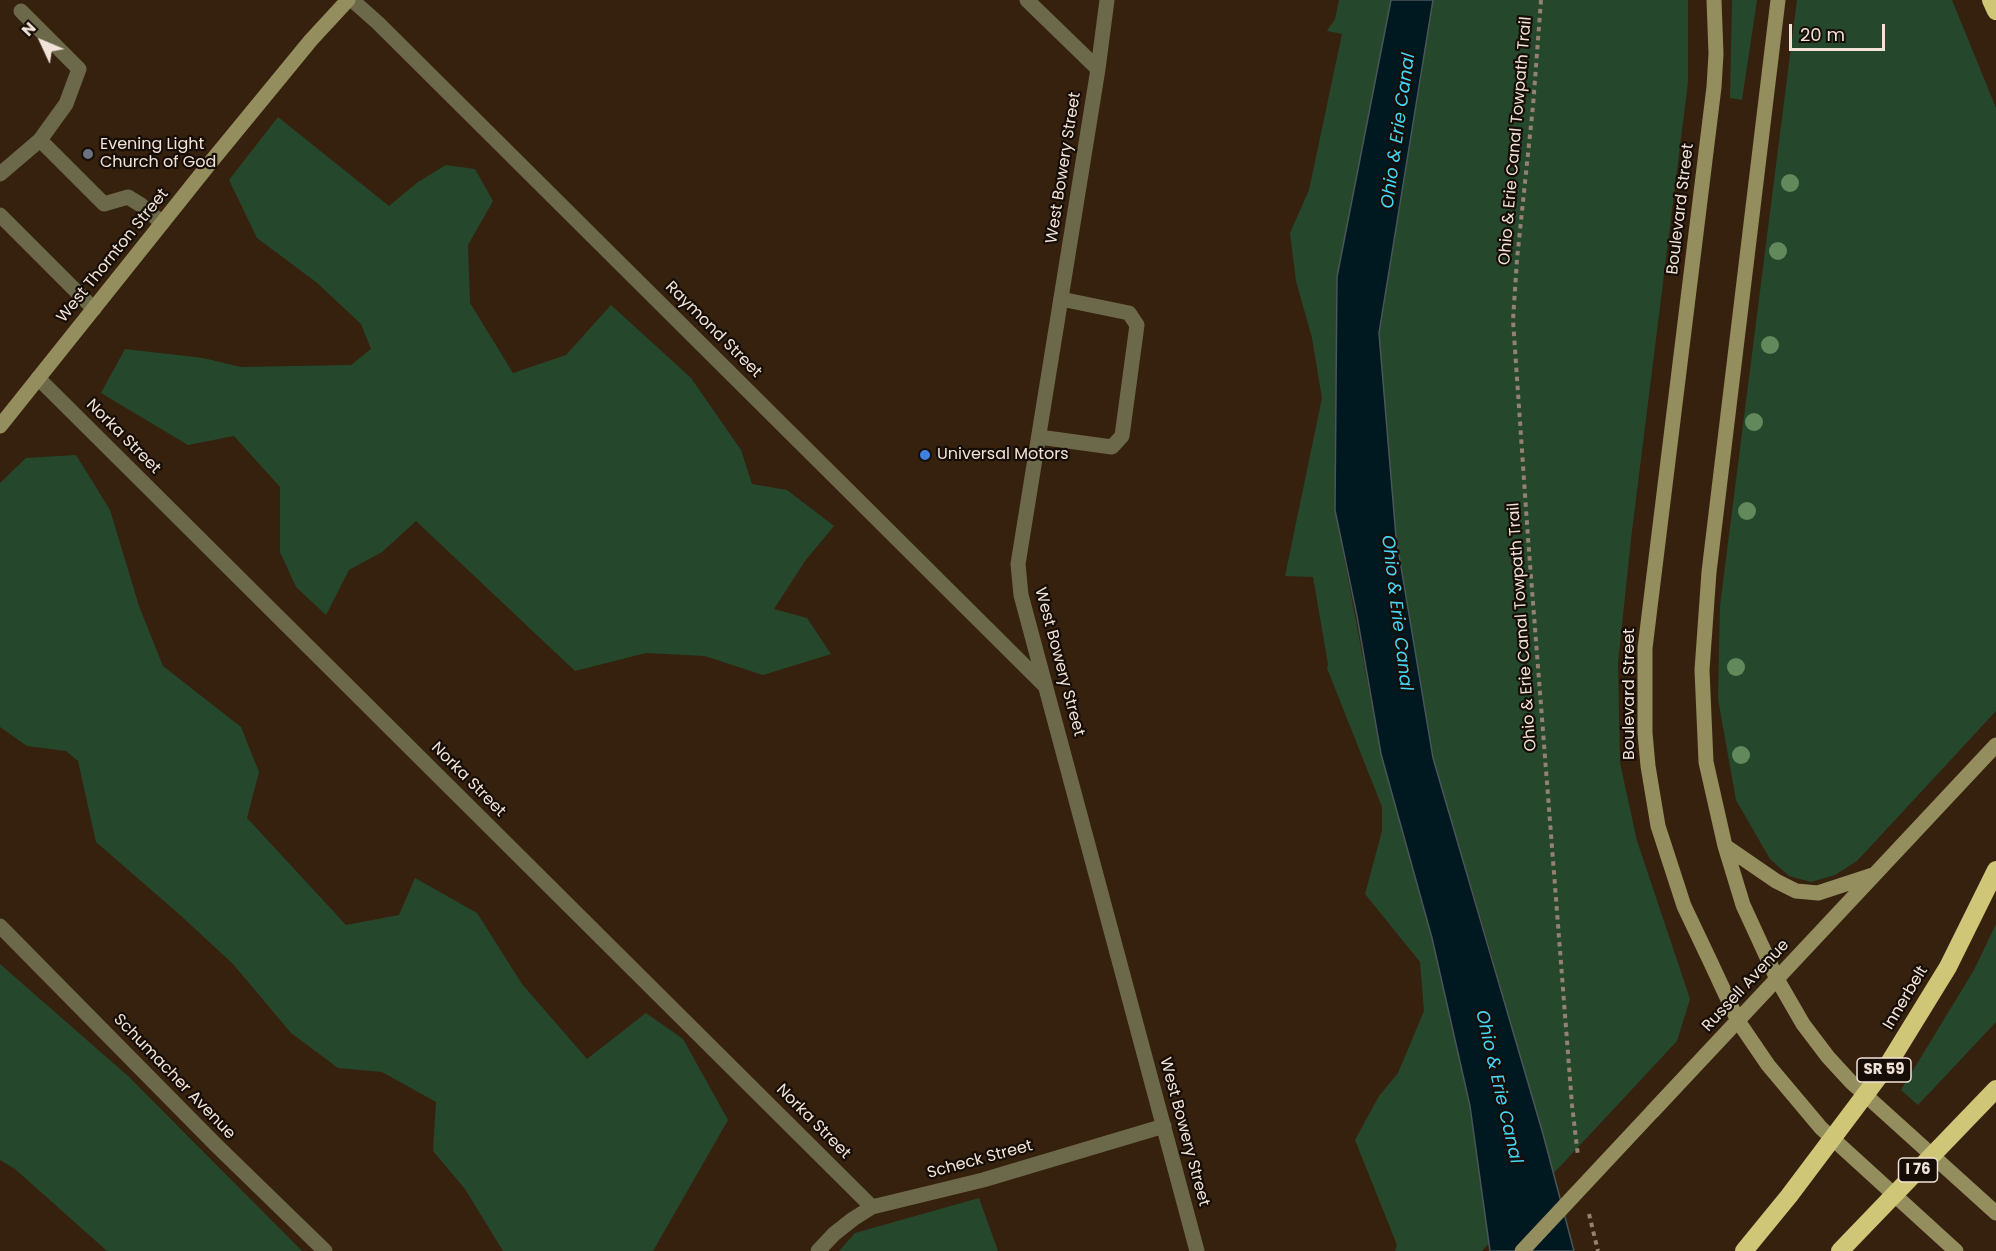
<!DOCTYPE html>
<html>
<head>
<meta charset="utf-8">
<style>
  body { margin:0 }
  #map { position:relative; width:1996px; height:1251px; overflow:hidden; background:#36210f; font-family:Poppins,sans-serif }
  canvas { display:block }
  .north { position:absolute; left:12px; top:12px; width:60px; height:60px; -webkit-text-stroke:4px #160d06; paint-order:stroke; rotate:314deg; font-size:16px; font-weight:700; line-height:24px; text-align:center; color:#f2e3d8 }
  .north::after { content:''; display:block; margin:auto; width:21px; height:27px; background:#f2e3d8; clip-path:polygon(50% 0,100% 100%,50% 72%,0 100%) }
  .scale { position:absolute; left:1789px; top:24px; width:96px; height:27px; box-sizing:border-box; border:3px solid #f2e3d8; border-top:0; padding-left:8px; font-size:18px; line-height:21px; white-space:nowrap; color:#f2e3d8; -webkit-text-stroke:4px #160d06; paint-order:stroke }
</style>
</head>
<body>
<div id="map">
<canvas width="1996" height="1251"></canvas>
<div class="north">N</div>
<div class="scale">20 m</div>
</div>
<script>
const ctx = document.querySelector('canvas').getContext('2d');
ctx.lineJoin = 'round';
function paint(path, color) { ctx.fillStyle = color; ctx.fill(path, 'evenodd'); }
const shape = rows => new Path2D(rows.map(r => 'M' + r).join(''));
function stroke(path, color, width, dash) { ctx.strokeStyle = color; ctx.lineWidth = width; ctx.lineCap = dash ? 'butt' : 'round'; ctx.setLineDash(dash || []); ctx.stroke(path); }
function drawText(font, color, halo, rows, align = 'center') {
  ctx.font = font + ' Poppins,sans-serif'; ctx.lineWidth = 4.5; ctx.setLineDash([]); ctx.textBaseline = 'middle'; ctx.strokeStyle = halo; ctx.fillStyle = color; for (const [text, x, y, turn = 0] of rows) {
    ctx.save(); ctx.translate(x, y); ctx.rotate((+turn || 0) * Math.PI / 180); ctx.textAlign = isNaN(turn) ? turn : align; if (halo) ctx.strokeText(text, 0, 0); ctx.fillText(text, 0, 0); ctx.restore();
  }
}
paint(shape([
  [1339,0,1391,0,1384,37,1335,510,1381,754,1432,938,1470,1106,1489,1243,1482,1251,1395,1251,1397,1245,1355,1140,1379,1096,1398,1073,1424,1011,1420,962,1365,894,1382,831,1382,807,1327,668,1328,664,1313,577,1285,576,1322,398,1312,338,1296,281,1290,233,1309,190,1342,34,1327,31,1335,19],
  [1433,0,1688,0,1688,82,1631,539,1618,663,1620,763,1637,841,1690,999,1677,1041,1553,1174,1489,946,1433,758,1396,537,1379,333],
  [1732,0,1757,0,1742,100,1730,98],
  [1797,0,1952,0,1996,108,1996,711,1857,861,1835,875,1811,882,1789,876,1770,859,1736,800,1718,699,1720,606],
  [278,117,389,206,418,182,446,165,475,169,493,201,468,245,470,303,513,373,566,355,611,305,691,378,741,450,752,484,787,490,834,526,805,561,774,609,807,618,831,654,763,675,705,656,646,653,575,671,416,521,382,552,349,570,326,615,296,587,280,552,280,487,234,436,188,445,101,393,125,349,203,358,241,367,351,365,371,349,361,324,316,282,257,238,229,180],
  [76,455,110,510,139,606,163,666,241,727,259,772,247,818,346,925,399,915,415,878,477,913,522,984,587,1059,646,1013,683,1039,728,1120,653,1251,503,1251,465,1189,433,1151,436,1102,382,1072,338,1068,291,1033,233,964,179,914,96,842,78,761,66,751,27,746,0,727,0,483,26,458],
  [1996,924,1996,1022,1918,1105,1901,1090,1974,970],
  [0,964,128,1076,302,1251,107,1251,15,1169,0,1160],
  [979,1198,998,1251,839,1251,855,1233]
]), '#25482d');
const water = shape([
  [1391,0,1433,0,1379,333,1396,537,1433,758,1543,1134,1574,1251,1490,1251,1470,1106,1432,938,1381,754,1357,616,1335,510,1337,277,1391,0]
]);
paint(water, '#001820');
stroke(water, '#495557', 1.5);
stroke(shape([
  [1541,0,1533,106,1517,259,1513,320,1528,538,1572,1105,1578,1156],
  [1589,1214,1598,1251]
]), '#938172', 4, [4.5, 4.5]);
stroke(shape([
  [21,11,79,69,66,104,40,140,104,204,128,197,141,205,162,223],
  [0,174,40,140],
  [1039,437,1112,447,1122,436,1137,325,1129,313,1061,299]
]), '#6c694b', 15);
stroke(shape([
  [352,0,378,23,1045,686],
  [1027,0,1098,69],
  [1107,0,1098,69,1018,564,1021,595,1197,1251],
  [0,215,94,309],
  [38,378,872,1207],
  [0,926,216,1145,325,1251],
  [818,1251,834,1234,853,1219,872,1207,983,1180,1164,1126]
]), '#6c694b', 15);
stroke(shape([
  [1714,0,1716,54,1714,87,1645,648,1645,733,1648,766,1658,826,1684,906,1711,963,1738,1021,1768,1065,1821,1128,1956,1251],
  [1778,0,1709,572,1702,670,1706,762,1725,846,1743,905,1777,979,1803,1024,1828,1057,1851,1082,1996,1213],
  [0,426,210,163,311,40,348,0],
  [1725,846,1776,881,1796,891,1818,893,1873,875],
  [1653,1111,1996,745]
]), '#948e5e', 15);
stroke(shape([
  [1991,0,1996,11]
]), '#cfc678', 18);
stroke(shape([
  [1522,1251,1653,1111]
]), '#948e5e', 15);
stroke(shape([
  [1744,1251,1789,1196,1889,1063,1948,967,1996,870],
  [1840,1251,1996,1089]
]), '#cfc678', 18);
ctx.fillStyle = '#61895b';
for (const [x, y] of [
  [1790,183],
  [1778,251],
  [1770,345],
  [1754,422],
  [1747,511],
  [1736,667],
  [1741,755]
]) { ctx.beginPath(); ctx.arc(x, y, 9, 0, 2 * Math.PI); ctx.fill(); }
for (const [x, y, r, color] of [
  [88,154,6,"#6b7280"],
  [925,455,6,"#3f7fe0"]
]) { const dot = new Path2D(); dot.arc(x, y, r, 0, 2 * Math.PI); ctx.fillStyle = color; ctx.fill(dot); stroke(dot, '#160d06', 2); }
for (const [x, y, w] of [
  [1884,1070,54],
  [1918,1170,39]
]) { const box = new Path2D(); box.roundRect(x - w / 2, y - 12, w, 24, 4.5); ctx.fillStyle = '#160d06'; ctx.fill(box); stroke(box, '#f2e3d8', 1.5); }
drawText('bold 15px', '#f2e3d8', null, [
  ["SR 59",1884,1070],
  ["I 76",1918,1170]
]);
drawText('16px', '#f2e3d8', '#160d06', [
  ["Ohio & Erie Canal Towpath Trail",1516,141,-85],
  ["West Bowery Street",1064,168,-81],
  ["Boulevard Street",1681,209,-83],
  ["West Thornton Street",113,256,-51],
  ["Raymond Street",713,330,45],
  ["Norka Street",123,437,45],
  ["Ohio & Erie Canal Towpath Trail",1523,627,-94],
  ["West Bowery Street",1059,662,75],
  ["Boulevard Street",1630,694,-90],
  ["Norka Street",468,780,45],
  ["Russell Avenue",1746,986,-47],
  ["Innerbelt",1906,998,-59],
  ["Schumacher Avenue",174,1077,46],
  ["Norka Street",813,1122,45],
  ["West Bowery Street",1184,1132,75],
  ["Scheck Street",980,1160,-15]
]);
drawText('16px', '#f2e3d8', '#160d06', [
  ["Evening Light",100,145],
  ["Church of God",100,163],
  ["Universal Motors",937,455]
], 'left');
drawText('italic 18px', '#44d7f9', '#160d06', [
  ["Ohio & Erie Canal",1399,131,-82],
  ["Ohio & Erie Canal",1396,613,83],
  ["Ohio & Erie Canal",1498,1087,77]
]);
</script>
</body>
</html>
